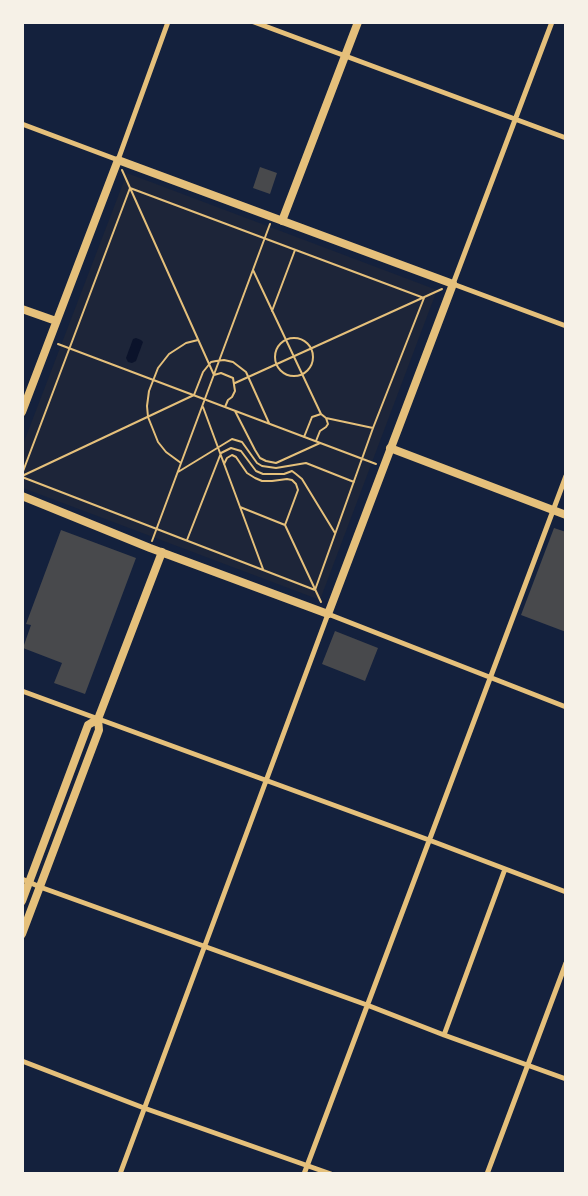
<!DOCTYPE html>
<html>
<head>
<meta charset="utf-8">
<style>
  body { margin:0 }
  #map { position:relative; width:588px; height:1196px; overflow:hidden; background:#14213d; font-family:Montserrat,sans-serif }
  canvas { display:block }
  .frame { position:absolute; inset:0; border:24px solid #f6f1e7; pointer-events:none }
</style>
</head>
<body>
<div id="map">
<canvas width="588" height="1196"></canvas>
<div class="frame"></div>
</div>
<script>
const ctx = document.querySelector('canvas').getContext('2d');
ctx.lineJoin = 'round';
function paint(path, color) { ctx.fillStyle = color; ctx.fill(path, 'evenodd'); }
const shape = rows => new Path2D(rows.map(r => 'M' + r).join(''));
function stroke(path, color, width, dash) { ctx.strokeStyle = color; ctx.lineWidth = width; ctx.lineCap = dash ? 'butt' : 'round'; ctx.setLineDash(dash || []); ctx.stroke(path); }
paint(shape([
  [127,173,437,290,320,600,23,488,22,447]
]), '#1d2539');
paint(shape([
  [136,338,141,340,143,342,136,361,132,363,128,362,126,358,133,339]
]), '#0b132b');
paint(shape([
  [260,167,277,173,270,194,253,188],
  [554,528,566,532,566,632,521,615],
  [61,530,136,558,85,694,54,683,62,663,23,648,31,625,26,624],
  [335,631,378,648,365,681,322,664]
]), '#48494c');
stroke(shape([
  [122,170,214,375,221,373,233,378,235,391,232,397,228,400,225,407],
  [253,270,321,414],
  [272,311,295,250],
  '275 357a19 19 0 1 1 38 0a19 19 0 1 1-38 0Z',
  [58,344,376,464],
  [235,383,442,289],
  [203,407,263,569],
  [235,411,255,450,260,458,266,461,276,463,320,443],
  [326,418,373,428],
  [304,437,312,417,321,414,326,418,328,424,326,427,320,431,316,441],
  [181,463,166,452,158,442,148,417,147,406,149,391,158,368,169,354,186,343,198,340],
  [224,464,227,458,232,455,236,457,247,473,255,478,262,481,272,481,287,479,292,480,296,484,298,490,285,525,321,602],
  [178,472,232,439,242,442,257,463,262,466,276,468,306,463,354,482],
  [22,474,130,188,424,298,373,428,315,590,22,477],
  [22,476,194,395,203,372,211,362,216,361,224,360,233,362,246,372,269,423],
  [240,507,285,525],
  [187,540,221,453,231,448,241,451,256,471,263,474,284,474,292,471,296,474,302,479,335,533],
  [152,541,270,224]
]), '#e5c07b', 2);
stroke(shape([
  [254,22,566,138],
  [552,22,453,284,566,326],
  [22,124,118,160,168,22],
  [22,691,429,840,566,892],
  [22,879,40,887,367,1005,444,1035,566,1079],
  [444,1035,505,869],
  [22,1061,144,1108,331,1174],
  [120,1174,328,614,566,707],
  [304,1174,566,476],
  [487,1174,566,963]
]), '#e5c07b', 5);
stroke(shape([
  [282,221,358,22],
  [22,309,56,321],
  [22,412,118,160,453,284,328,614,150,548,22,496],
  [390,448,566,515],
  [22,901,88,725,98,719],
  [22,934,99,730,98,719,162,552]
]), '#e5c07b', 8);
</script>
</body>
</html>
